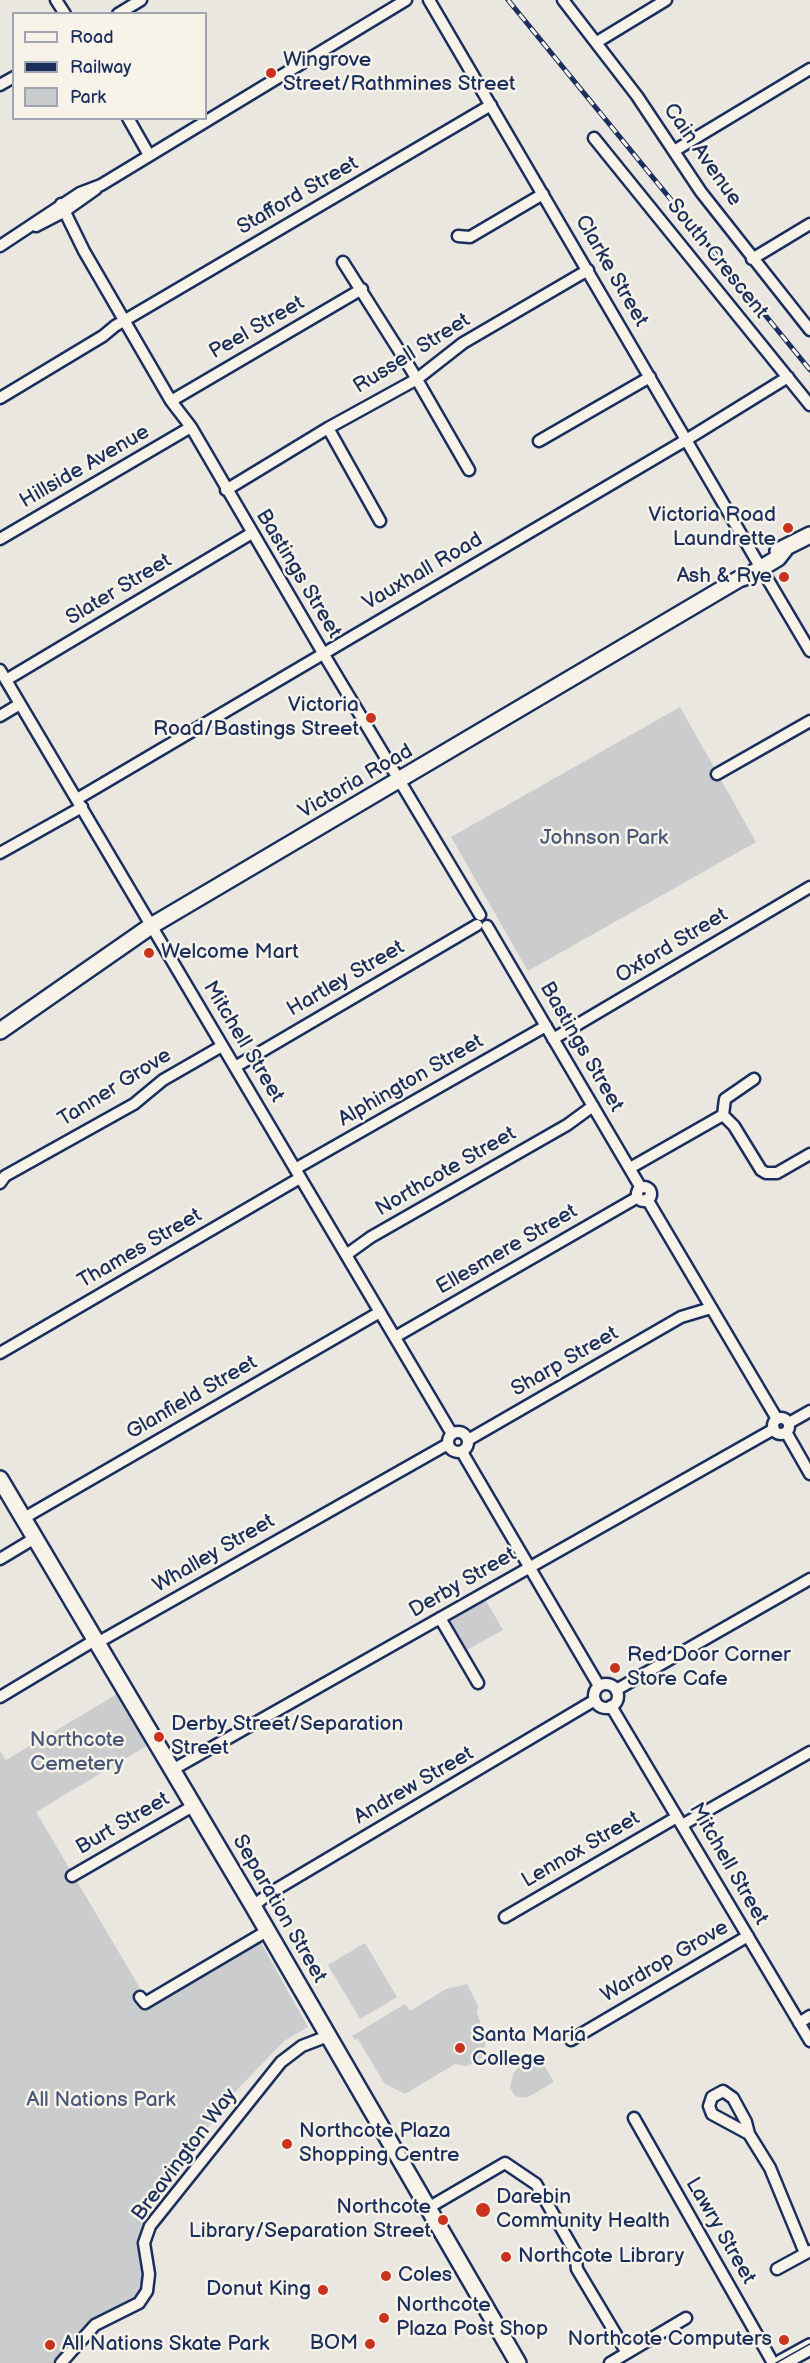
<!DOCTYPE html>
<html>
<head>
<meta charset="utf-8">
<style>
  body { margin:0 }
  #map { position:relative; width:810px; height:2363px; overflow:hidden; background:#eae7e0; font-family:"Balsamiq Sans",sans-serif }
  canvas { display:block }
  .legend { position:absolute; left:12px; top:12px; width:195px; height:108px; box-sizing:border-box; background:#f7f3e8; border:2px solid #9fa5b1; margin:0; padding:8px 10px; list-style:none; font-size:18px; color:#1b2f5e }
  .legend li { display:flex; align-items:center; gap:12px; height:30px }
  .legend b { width:30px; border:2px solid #9fa5b1 }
</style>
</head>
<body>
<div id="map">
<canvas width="810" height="2363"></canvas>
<ul class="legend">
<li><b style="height:8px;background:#f7f3e8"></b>Road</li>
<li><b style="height:8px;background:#1b2f5e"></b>Railway</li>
<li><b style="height:16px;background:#cbcccd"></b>Park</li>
</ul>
</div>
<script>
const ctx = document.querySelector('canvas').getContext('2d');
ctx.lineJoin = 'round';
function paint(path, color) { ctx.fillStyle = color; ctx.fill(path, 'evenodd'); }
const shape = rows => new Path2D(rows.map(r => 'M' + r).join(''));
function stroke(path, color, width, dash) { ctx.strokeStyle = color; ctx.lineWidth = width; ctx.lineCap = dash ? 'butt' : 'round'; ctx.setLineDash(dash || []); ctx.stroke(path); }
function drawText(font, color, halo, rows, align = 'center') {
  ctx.font = font + ' "Balsamiq Sans",sans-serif'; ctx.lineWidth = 5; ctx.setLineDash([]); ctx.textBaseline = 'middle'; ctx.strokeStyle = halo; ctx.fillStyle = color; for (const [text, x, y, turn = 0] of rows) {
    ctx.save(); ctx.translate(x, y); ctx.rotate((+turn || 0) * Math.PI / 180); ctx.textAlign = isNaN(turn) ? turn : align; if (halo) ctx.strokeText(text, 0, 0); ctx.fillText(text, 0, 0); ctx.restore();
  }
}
paint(shape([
  [680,707,756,842,528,971,451,837],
  [485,1599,503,1630,467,1650,449,1622],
  [119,1693,148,1745,36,1812,143,1993,137,1997,145,2010,260,1941,308,2027,284,2041,236,2091,141,2215,148,2221,146,2274,142,2291,129,2305,108,2311,89,2325,57,2363,0,2363,0,1751,6,1760],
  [365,1943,397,1997,360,2019,328,1965],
  [467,1984,478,2006,477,2012,486,2040,482,2058,474,2063,466,2066,455,2064,405,2094,384,2083,358,2039,355,2040,352,2036,405,2004,410,2011,446,1989],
  [539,2057,554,2082,526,2098,515,2096,510,2088,513,2074,520,2065]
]), '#cbcccd');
const street = shape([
  [56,0,65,14],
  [429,0,758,563],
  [563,0,637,96,701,192,810,330],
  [118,14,141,0],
  [597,42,666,0],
  [0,85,14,77],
  [128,118,149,155],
  [594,138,810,405],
  [674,151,810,69],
  [61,204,84,251,171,401,191,427,323,653,480,915],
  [36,226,65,211,96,189],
  [458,236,470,237,543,194],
  [0,246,80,193,101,185,406,0],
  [752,259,810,224],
  [343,262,412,371,469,470],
  [0,398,103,336,115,326,491,105],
  [171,401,362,289],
  [328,428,380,521],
  [539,441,650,377],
  [226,490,328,428,417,379,463,343,588,270],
  [0,539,191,427],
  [761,568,810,651],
  [0,670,452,1434],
  [6,680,252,533],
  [0,716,20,704],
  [717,774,810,721],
  [77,799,686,440,788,377],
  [0,853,82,807],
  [487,926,641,1188],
  [553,1039,810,887],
  [235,1067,477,925],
  [723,1115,734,1126,761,1170,766,1173,777,1173,810,1154],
  [723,1115,725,1099,754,1079],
  [630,1168,723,1115],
  [295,1169,546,1026],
  [0,1183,5,1176,134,1104,163,1080,222,1046],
  '637 1194a7 7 0 1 1 14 0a7 7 0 1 1-14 0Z',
  [647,1199,777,1419],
  [346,1255,371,1237,567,1125,593,1106],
  [395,1337,638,1197],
  [0,1353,300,1178],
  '773 1426a8 8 0 1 1 16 0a8 8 0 1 1-16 0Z',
  [789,1423,810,1411],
  '448 1442a10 10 0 1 1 20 0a10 10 0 1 1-20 0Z',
  [786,1432,810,1474],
  [468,1440,681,1317,711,1308],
  [462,1452,599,1686],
  [24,1518,380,1312],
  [0,1559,35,1538],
  [440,1618,478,1683],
  '594 1696a12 12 0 1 1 24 0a12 12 0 1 1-24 0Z',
  [616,1690,810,1579],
  [0,1697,90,1643,97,1643,448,1444],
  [611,1706,810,2041],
  [172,1770,774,1429],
  [682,1825,810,1752],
  [72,1876,193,1806],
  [253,1906,270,1893,595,1700],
  [505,1917,677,1817],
  [140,1997,145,2003,267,1931],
  [799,2023,810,2016],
  [571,2040,748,1936],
  [634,2118,773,2363],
  [749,2134,712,2114,709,2106,712,2097,723,2091,733,2098,746,2122,749,2134,770,2168,805,2253],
  [428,2208,505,2163,536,2184,575,2252,577,2269,627,2353],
  [777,2269,810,2251],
  [61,2363,95,2325,139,2303,147,2291,149,2274,144,2243,150,2226,281,2062,302,2046,328,2036],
  [610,2363,686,2318]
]);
const secondary = shape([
  [778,551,810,535],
  [0,1031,151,926,739,579,748,576,778,558,785,549],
  [0,1479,253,1906,518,2363],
  [781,2363,810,2347]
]);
stroke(street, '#1b2f5e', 15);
stroke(secondary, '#1b2f5e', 20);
stroke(street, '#f7f3e8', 10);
stroke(secondary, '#f7f3e8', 15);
stroke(shape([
  [776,2363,810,2344]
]), '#1b2f5e', 1.5);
const rail = shape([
  [508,0,810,370]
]);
stroke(rail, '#1b2f5e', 5);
stroke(rail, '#f7f3e8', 3, [9]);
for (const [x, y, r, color] of [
  [271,73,6,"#c8321e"],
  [788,528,6,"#c8321e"],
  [784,577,6,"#c8321e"],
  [371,718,6,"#c8321e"],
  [149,953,6,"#c8321e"],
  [615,1668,6,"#c8321e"],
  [159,1737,6,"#c8321e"],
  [460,2048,6,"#c8321e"],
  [287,2144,6,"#c8321e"],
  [483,2210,8,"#c8321e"],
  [443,2220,6,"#c8321e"],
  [506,2257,6,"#c8321e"],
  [386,2276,6,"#c8321e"],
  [323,2290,6,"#c8321e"],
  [384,2318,6,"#c8321e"],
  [784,2340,6,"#c8321e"],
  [370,2344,6,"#c8321e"],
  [50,2345,6,"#c8321e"]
]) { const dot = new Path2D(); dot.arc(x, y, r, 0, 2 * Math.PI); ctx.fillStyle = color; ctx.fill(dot); stroke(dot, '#f7f3e8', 2); }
drawText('21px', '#1b2f5e', '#f7f3e8', [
  ["Wingrove",283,61],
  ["Street/Rathmines Street",283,85],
  ["Victoria Road",776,516,"right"],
  ["Laundrette",776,540,"right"],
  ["Ash & Rye",772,577,"right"],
  ["Victoria",359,706,"right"],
  ["Road/Bastings Street",359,730,"right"],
  ["Welcome Mart",161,953],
  ["Red Door Corner",627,1656],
  ["Store Cafe",627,1680],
  ["Derby Street/Separation",171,1725],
  ["Street",171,1749],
  ["Santa Maria",472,2036],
  ["College",472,2060],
  ["Northcote Plaza",299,2132],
  ["Shopping Centre",299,2156],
  ["Darebin",496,2198],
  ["Community Health",496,2222],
  ["Northcote",431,2208,"right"],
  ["Library/Separation Street",431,2232,"right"],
  ["Northcote Library",518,2257],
  ["Coles",398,2276],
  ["Donut King",311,2290,"right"],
  ["Northcote",396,2306],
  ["Plaza Post Shop",396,2330],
  ["Northcote Computers",772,2340,"right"],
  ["BOM",358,2344,"right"],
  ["All Nations Skate Park",62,2345]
], 'left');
drawText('21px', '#1b2f5e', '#f7f3e8', [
  ["Cain Avenue",702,155,55],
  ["Stafford Street",298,196,-30],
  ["South Crescent",717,259,51],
  ["Clarke Street",611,271,60],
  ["Peel Street",257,328,-30],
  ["Russell Street",412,354,-32],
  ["Hillside Avenue",85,467,-30],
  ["Vauxhall Road",423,572,-30],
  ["Bastings Street",298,574,59],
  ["Slater Street",119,590,-31],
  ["Victoria Road",356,782,-30],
  ["Oxford Street",672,946,-31],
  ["Hartley Street",346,979,-30],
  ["Mitchell Street",243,1042,59],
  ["Bastings Street",581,1047,60],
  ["Alphington Street",411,1081,-30],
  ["Tanner Grove",115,1088,-32],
  ["Northcote Street",446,1172,-30],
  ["Thames Street",140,1249,-30],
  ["Ellesmere Street",507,1250,-30],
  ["Sharp Street",565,1362,-30],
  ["Glanfield Street",192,1398,-30],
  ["Whalley Street",214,1554,-30],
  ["Derby Street",463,1583,-30],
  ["Andrew Street",414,1786,-30],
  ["Burt Street",123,1824,-30],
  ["Lennox Street",581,1850,-30],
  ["Mitchell Street",728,1864,60],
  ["Separation Street",279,1909,60],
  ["Wardrop Grove",665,1962,-30],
  ["Breavington Way",185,2155,-53],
  ["Lawry Street",720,2231,60]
]);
drawText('21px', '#47567a', '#f7f3e8', [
  ["Johnson Park",604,839],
  ["Northcote",77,1741],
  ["Cemetery",77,1765],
  ["All Nations Park",101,2101]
]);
</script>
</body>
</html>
